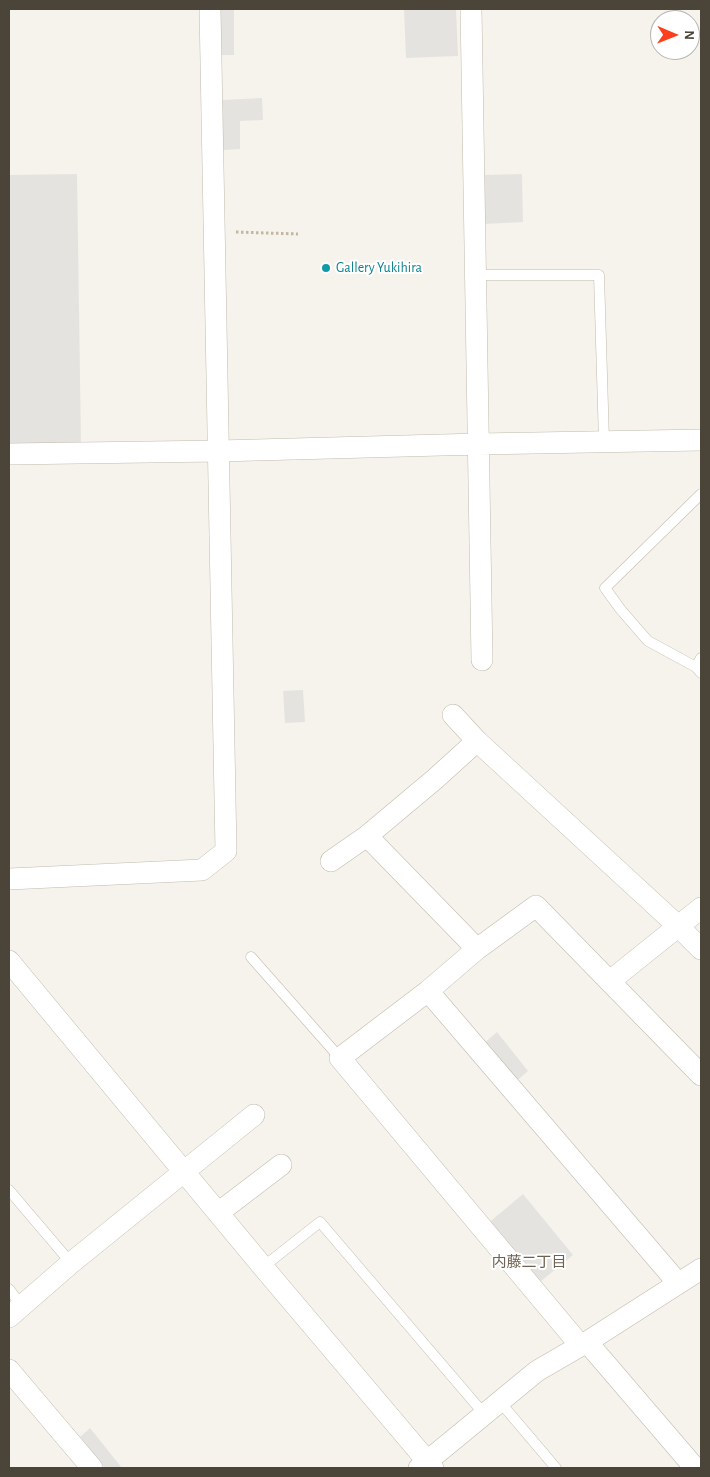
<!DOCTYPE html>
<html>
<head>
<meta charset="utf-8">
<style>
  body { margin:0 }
  #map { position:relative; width:710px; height:1477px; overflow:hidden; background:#f6f3ec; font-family:"Alegreya Sans",sans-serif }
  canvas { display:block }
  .frame { position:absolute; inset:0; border:10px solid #4b4439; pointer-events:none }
  .north { position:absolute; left:650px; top:10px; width:50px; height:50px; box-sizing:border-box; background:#fff; border:1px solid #b7b4b0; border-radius:50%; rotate:91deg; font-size:14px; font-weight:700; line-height:20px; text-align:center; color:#4b4439 }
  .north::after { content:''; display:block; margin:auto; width:18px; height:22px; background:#fc3f1d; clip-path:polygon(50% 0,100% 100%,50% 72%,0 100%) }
</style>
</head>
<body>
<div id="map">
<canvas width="710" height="1477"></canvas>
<div class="frame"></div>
<div class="north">N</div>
</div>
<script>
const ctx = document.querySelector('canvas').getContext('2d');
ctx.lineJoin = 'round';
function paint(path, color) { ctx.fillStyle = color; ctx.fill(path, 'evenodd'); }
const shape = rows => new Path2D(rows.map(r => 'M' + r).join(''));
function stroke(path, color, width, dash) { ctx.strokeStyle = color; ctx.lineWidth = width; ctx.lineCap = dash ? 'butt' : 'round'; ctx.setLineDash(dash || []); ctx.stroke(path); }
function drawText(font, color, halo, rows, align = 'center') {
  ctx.font = font + ' "Alegreya Sans","Noto Sans JP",sans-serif'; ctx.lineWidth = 4; ctx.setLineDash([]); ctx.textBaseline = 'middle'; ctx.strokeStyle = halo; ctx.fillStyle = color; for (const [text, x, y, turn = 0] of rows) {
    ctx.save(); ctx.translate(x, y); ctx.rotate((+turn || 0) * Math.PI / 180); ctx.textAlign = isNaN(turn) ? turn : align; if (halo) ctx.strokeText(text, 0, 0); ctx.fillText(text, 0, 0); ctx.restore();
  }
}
paint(shape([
  [218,9,234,9,234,55,218,55],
  [404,9,456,9,458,56,406,58],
  [262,98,263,120,240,121,240,149,223,150,222,100],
  [77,174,81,445,9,446,9,175],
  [522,174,523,222,484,224,483,175],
  [303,690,305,722,285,723,283,691],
  [497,1032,528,1071,513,1084,482,1045],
  [523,1194,573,1255,535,1286,486,1225],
  [90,1428,122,1468,105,1468,80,1437]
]), '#e5e3e0');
const service = shape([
  [477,275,599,275,604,441],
  [701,494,605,588,621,610,648,641,696,667,701,673],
  [696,667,701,658],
  [251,957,340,1058],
  [9,1190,71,1263],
  [263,1267,320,1222,485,1415],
  [9,1289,21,1305],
  [500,1402,556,1468]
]);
const minor = shape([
  [471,9,482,660],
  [9,454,219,451,479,444,701,440],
  [453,715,477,741,678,926,701,949],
  [367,836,477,949],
  [331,861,367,836,435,779,477,741],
  [9,879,202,870,226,851,210,9],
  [9,961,263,1267,433,1468],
  [610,981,701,908],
  [428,991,678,1283],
  [218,1213,281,1165],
  [9,1317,71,1263,254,1115],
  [587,1342,695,1468],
  [580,1345,340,1058,428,991,477,949,536,906,701,1075],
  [9,1370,92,1468],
  [419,1468,537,1371,587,1342,701,1269]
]);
stroke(service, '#c2bbae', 11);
stroke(minor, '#c2bbae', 22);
stroke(shape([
  [236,232,298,234]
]), '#c4b79f', 3, [2.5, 2.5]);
stroke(service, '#fff', 10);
stroke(minor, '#fff', 21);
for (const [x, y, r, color] of [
  [326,268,5,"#0f9aa8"]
]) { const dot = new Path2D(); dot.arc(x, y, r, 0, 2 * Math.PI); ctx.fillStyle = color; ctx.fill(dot); stroke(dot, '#fff', 2); }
drawText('14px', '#0d838f', '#fff', [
  ["Gallery Yukihira",336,268]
], 'left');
drawText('15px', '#6e6250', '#fff', [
  ["内藤二丁目",529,1262]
]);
</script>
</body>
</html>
